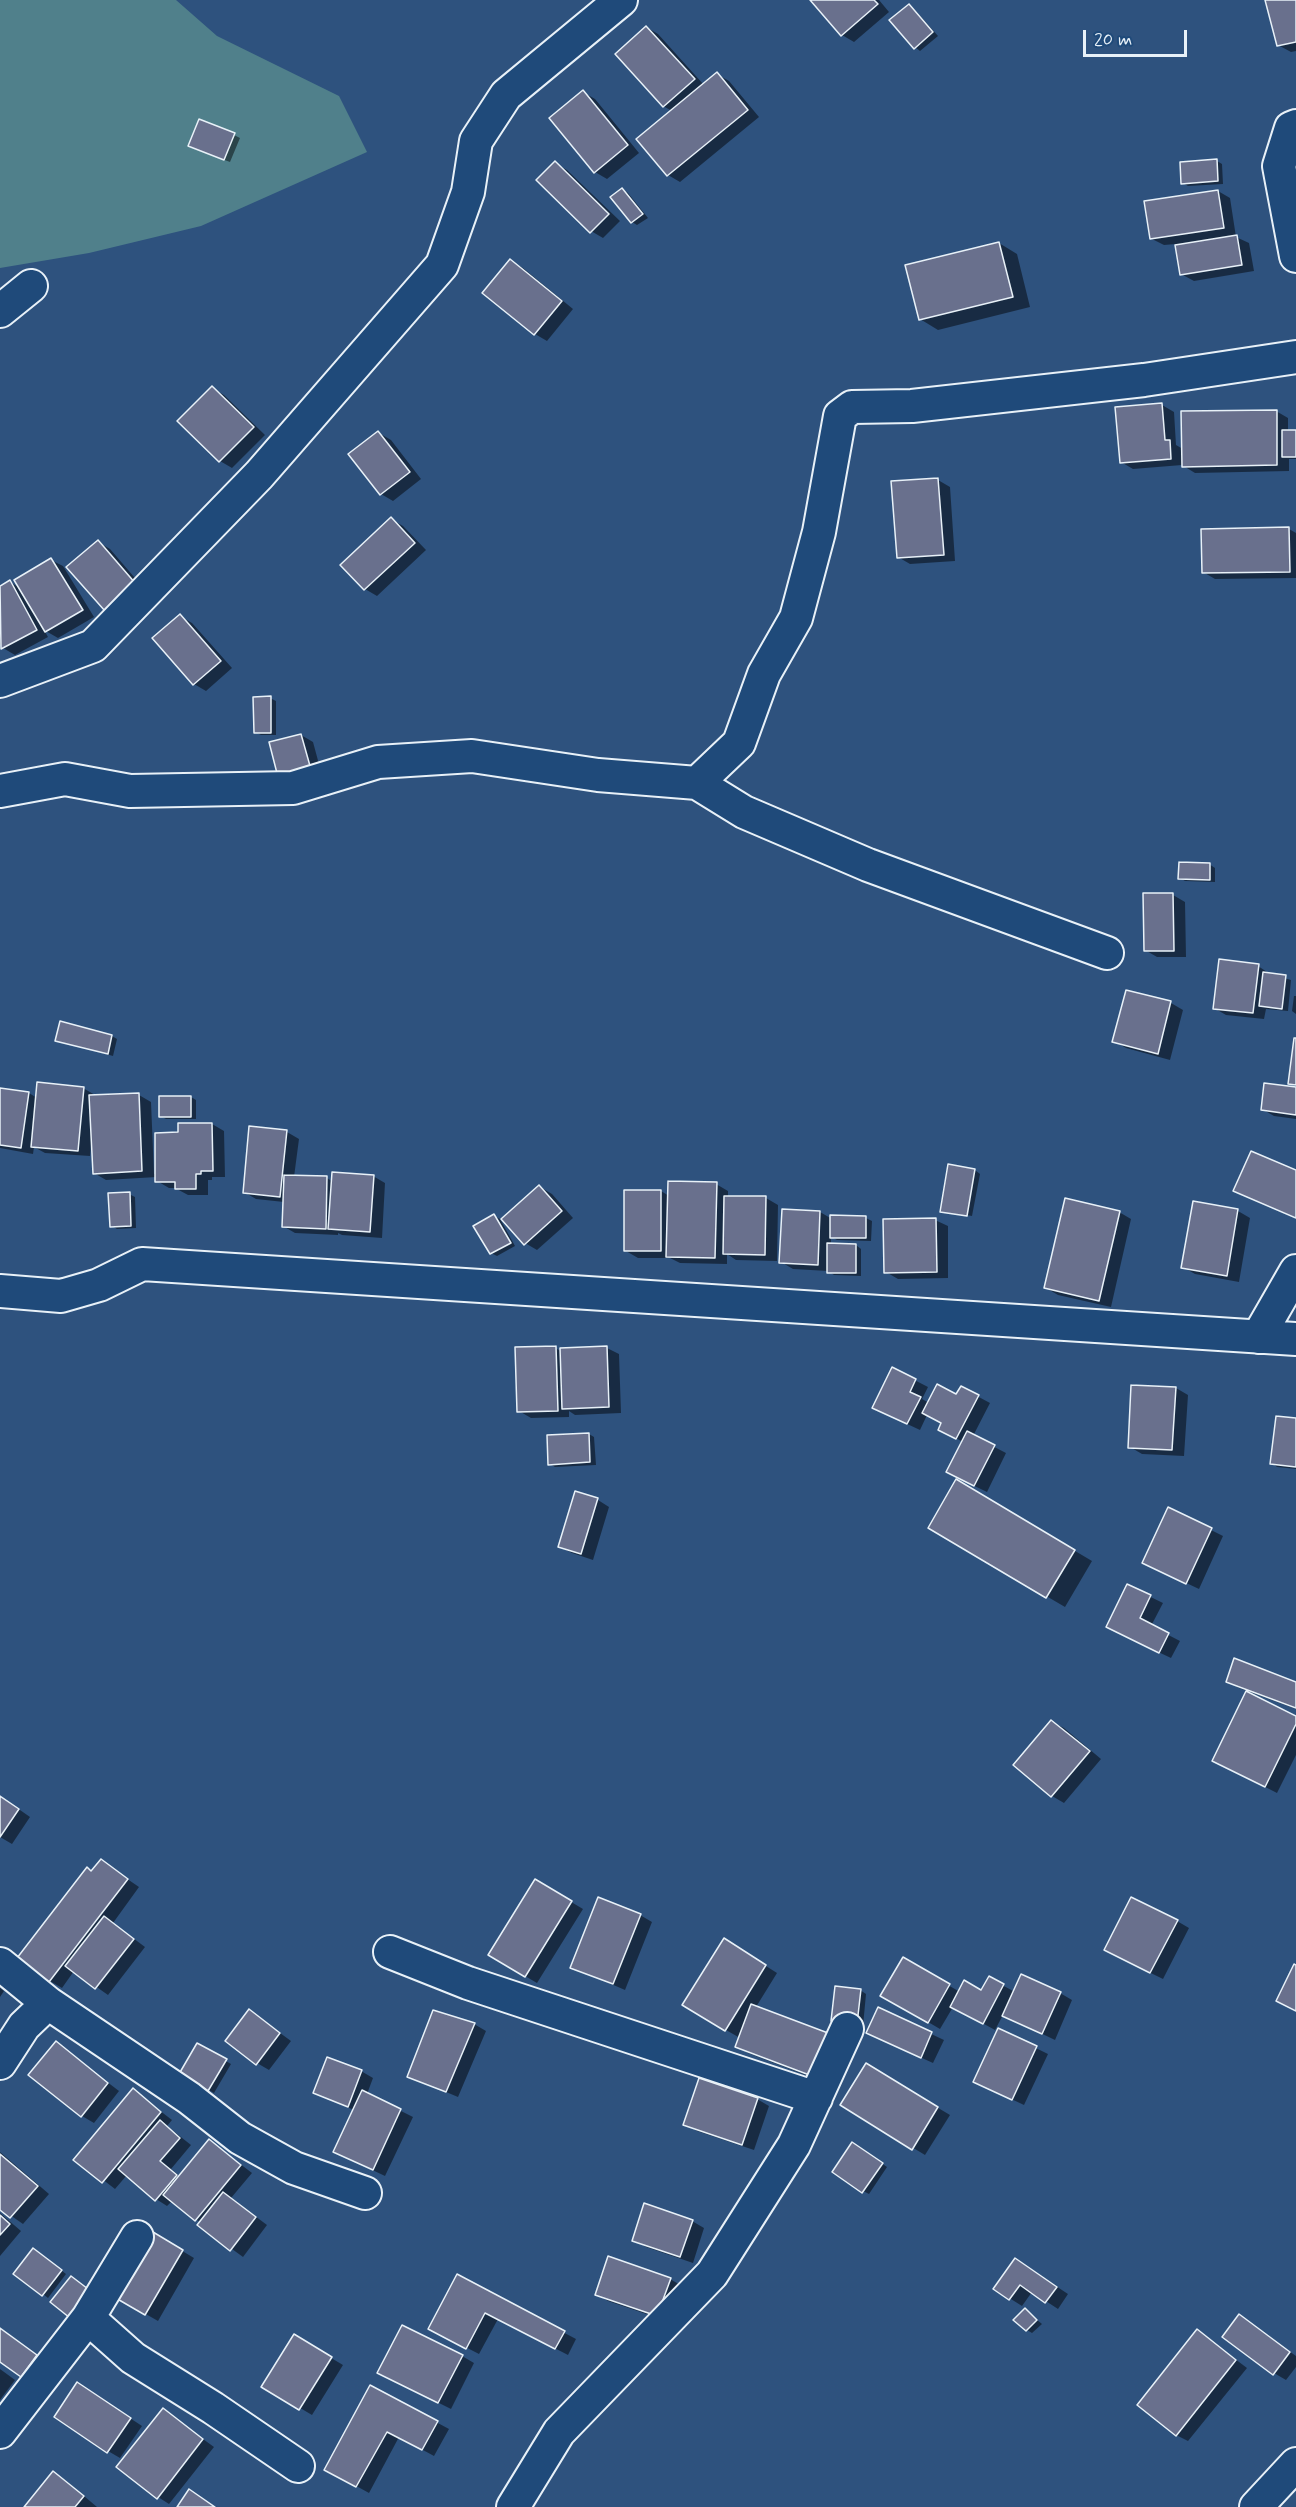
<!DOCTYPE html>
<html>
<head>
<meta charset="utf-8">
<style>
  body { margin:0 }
  #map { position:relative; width:1296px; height:2507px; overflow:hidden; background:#2e527e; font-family:Mynerve,sans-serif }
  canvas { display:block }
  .scale { position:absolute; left:1083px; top:30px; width:104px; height:27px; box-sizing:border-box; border:3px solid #e8f1f8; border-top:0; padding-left:8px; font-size:18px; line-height:21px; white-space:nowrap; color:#e8f1f8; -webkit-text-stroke:4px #1f4a7a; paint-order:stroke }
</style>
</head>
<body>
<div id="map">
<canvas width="1296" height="2507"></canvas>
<div class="scale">20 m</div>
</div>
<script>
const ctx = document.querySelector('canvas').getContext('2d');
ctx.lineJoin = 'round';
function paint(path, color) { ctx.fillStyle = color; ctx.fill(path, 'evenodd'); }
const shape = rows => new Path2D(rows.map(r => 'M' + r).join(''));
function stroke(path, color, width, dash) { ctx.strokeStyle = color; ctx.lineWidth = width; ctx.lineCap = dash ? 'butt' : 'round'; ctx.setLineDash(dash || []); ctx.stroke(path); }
paint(shape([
  [0,0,176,0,217,36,339,96,367,152,201,226,89,253,0,268]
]), '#50808b');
paint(shape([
  [812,0,879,0,889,12,854,42,842,35],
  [1267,0,1296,0,1296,51,1291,52,1278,45],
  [909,5,914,9,938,36,920,51,915,47],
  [646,27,658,34,704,85,717,74,729,81,759,117,680,182,668,175,672,111,663,106],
  [583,92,595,99,639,153,607,179,595,172],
  [234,135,240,138,230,162,195,149],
  [1217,161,1222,164,1223,184,1188,186,1183,183],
  [555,163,567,170,620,221,603,238,591,231],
  [622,189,628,193,648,218,637,225,632,222],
  [1218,191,1230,198,1236,237,1249,243,1254,271,1194,281,1181,274,1176,244,1164,245,1152,239],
  [999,243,1017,254,1030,307,938,330,920,319],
  [511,261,523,268,573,309,547,341,535,334,484,293],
  [212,388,224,395,265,435,232,468,220,461],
  [1162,405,1174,412,1176,445,1183,449,1276,411,1288,418,1288,432,1296,432,1296,459,1289,459,1289,471,1195,473,1182,465,1133,469,1121,462],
  [379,433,391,440,421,479,393,501,381,494],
  [938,480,950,487,955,561,910,564,898,557],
  [391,519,403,526,426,550,377,596,365,589],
  [1289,529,1296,533,1296,578,1215,579,1203,572],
  [98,542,110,549,147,592,106,610],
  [51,560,63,566,94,617,58,638,44,630,48,637,15,655,3,648,0,644,0,587,10,582,20,588],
  [180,616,192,623,232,668,206,691,194,684],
  [270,698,276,701,276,735,261,735,255,732],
  [301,735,313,742,323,779,280,781],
  [1209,864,1215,868,1215,882,1185,881,1180,878],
  [1145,895,1173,895,1185,902,1186,957,1157,957,1145,950],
  [1258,966,1270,974,1291,980,1288,1011,1266,1009,1264,1019,1226,1015,1214,1008],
  [1128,991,1171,1003,1183,1010,1170,1060,1126,1048,1114,1041],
  [1294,996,1296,996,1296,1014,1292,1011],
  [112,1036,117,1039,113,1056,56,1040],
  [83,1088,95,1095,139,1095,151,1102,154,1174,157,1174,179,1134,212,1124,224,1131,225,1177,212,1177,212,1180,208,1180,208,1195,188,1195,175,1188,169,1188,157,1181,157,1177,106,1180,94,1173,93,1143,91,1143,90,1156,45,1153,34,1147,33,1154,0,1148,0,1090,29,1093,37,1098],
  [1296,1089,1296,1119,1274,1116,1262,1109],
  [191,1097,196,1100,196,1119,166,1119,160,1116],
  [287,1132,299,1139,294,1177,327,1178,333,1182,373,1176,385,1183,382,1238,342,1235,338,1233,338,1235,295,1233,283,1226,284,1202,256,1199,244,1192],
  [975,1170,980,1174,972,1216,942,1211],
  [716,1184,728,1191,728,1197,766,1198,778,1205,777,1261,736,1260,727,1254,727,1264,680,1263,670,1258,638,1258,626,1251,661,1191,669,1196],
  [540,1187,552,1194,573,1218,537,1250,525,1243],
  [129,1194,135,1197,136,1228,117,1229,112,1226],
  [1194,1203,1238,1211,1250,1218,1239,1282,1195,1274,1183,1267],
  [783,1210,820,1212,832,1219,866,1218,872,1221,871,1241,837,1240,831,1237,831,1245,856,1245,861,1249,861,1276,834,1275,828,1271,793,1269,781,1262],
  [1119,1212,1131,1219,1111,1307,1058,1295,1046,1288],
  [494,1216,500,1219,515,1246,497,1256,491,1253],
  [935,1220,948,1226,948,1278,898,1279,886,1272],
  [555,1348,561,1351,607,1348,619,1354,621,1413,575,1415,569,1411,569,1417,531,1418,519,1411],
  [893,1369,928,1387,922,1399,929,1403,957,1396,962,1388,990,1403,973,1436,1006,1453,987,1492,960,1479,963,1442,952,1436,943,1423,927,1415,920,1430,873,1408],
  [1176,1388,1188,1395,1184,1456,1142,1454,1130,1447],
  [1296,1419,1296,1469,1277,1467,1272,1463],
  [589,1434,594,1437,596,1465,555,1467,550,1464],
  [957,1481,1092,1561,1065,1607,930,1528],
  [576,1493,598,1500,609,1507,593,1560,572,1553,560,1547],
  [1169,1509,1223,1536,1199,1589,1144,1563],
  [1128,1586,1163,1603,1151,1626,1180,1641,1171,1658,1120,1634],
  [1227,1681,1296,1683,1296,1709,1239,1688],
  [1296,1718,1296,1755,1277,1793,1226,1767],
  [1052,1722,1064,1728,1101,1759,1064,1803,1052,1796,1015,1765],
  [0,1796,30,1817,12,1844,0,1837],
  [101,1861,139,1887,113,1923,145,1947,108,1995,74,1971,62,1988,50,1981,92,1872],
  [536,1881,583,1909,537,1983,525,1976],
  [640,1915,652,1922,625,1990,572,1967],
  [1177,1921,1189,1928,1163,1979,1118,1957],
  [736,1947,777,1973,756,2007,824,2082,748,2053,736,2046,740,2038,726,2030],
  [903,1959,960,1992,981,1992,989,1978,1015,1992,1060,1993,1072,2000,1055,2040,1003,2015,995,2030,953,2007,940,2029,882,1995],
  [0,1988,4,1991,0,1997],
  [860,1990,866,1994,863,2026,838,2024],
  [878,2009,944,2040,933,2063,880,2039],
  [250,2011,291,2041,269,2070,257,2063],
  [474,2024,486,2031,458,2097,408,2076],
  [999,2030,1048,2054,1024,2105,975,2082],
  [56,2043,119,2091,94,2123,82,2116],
  [198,2045,231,2064,214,2093,181,2074],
  [866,2065,950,2115,925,2155,842,2105],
  [361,2071,373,2078,367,2094,413,2117,385,2176,347,2158,354,2110,314,2093],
  [133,2090,172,2120,167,2126,191,2145,171,2169,181,2177,210,2141,252,2173,231,2198,267,2225,243,2257,199,2225,201,2223,172,2201,167,2206,156,2199,127,2175,115,2189,76,2159],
  [757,2099,769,2106,754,2150,697,2131,685,2124],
  [858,2147,887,2167,869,2194,863,2191],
  [0,2152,49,2194,23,2224,0,2208],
  [0,2213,21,2231,0,2256],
  [692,2221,704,2228,693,2263,646,2247,634,2240],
  [154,2234,194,2258,158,2321,116,2297],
  [39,2253,66,2274,48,2298,43,2294],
  [1027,2267,1068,2294,1058,2309,1032,2292,1022,2306,995,2289],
  [457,2276,576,2339,568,2355,498,2319,479,2354,442,2335],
  [670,2279,682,2286,670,2322,608,2301,596,2294],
  [1025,2310,1042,2324,1032,2333,1027,2330],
  [1239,2316,1296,2356,1296,2367,1286,2380,1274,2373],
  [0,2328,48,2363,34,2383,0,2360],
  [1198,2331,1247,2368,1188,2441,1176,2435],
  [294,2336,343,2365,312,2415,263,2386],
  [462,2356,474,2363,451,2409,391,2379],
  [0,2369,15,2380,0,2400],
  [371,2387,449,2429,434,2456,399,2437,369,2493,338,2476],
  [89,2391,142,2426,120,2458,108,2451],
  [163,2410,214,2447,169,2504,158,2497],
  [53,2473,65,2480,97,2507,26,2507]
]), '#0007');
const building = shape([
  [810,0,874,0,878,4,841,36,810,0],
  [1265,0,1296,0,1296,42,1277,46,1265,0],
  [909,4,933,32,914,49,889,20,909,4],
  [646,26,695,79,663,107,615,54,646,26],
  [717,72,748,110,667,176,636,139,717,72],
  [583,90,628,145,594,173,549,118,583,90],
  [199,119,235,133,224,160,188,146,199,119],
  [1217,159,1218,181,1181,184,1180,162,1217,159],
  [555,161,609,214,590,233,536,180,555,161],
  [622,188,643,214,631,223,610,197,622,188],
  [1218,190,1224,228,1150,239,1144,201,1218,190],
  [1237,235,1242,265,1180,275,1175,245,1237,235],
  [999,242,1013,297,919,320,905,265,999,242],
  [510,259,562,301,534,335,482,293,510,259],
  [212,386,254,427,219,462,177,421,212,386],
  [1162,403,1165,440,1170,440,1171,459,1120,463,1115,407,1162,403],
  [1277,410,1277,465,1182,467,1181,411,1277,410],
  [1282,430,1296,430,1296,457,1282,457,1282,430],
  [378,431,410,472,380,495,348,454,378,431],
  [938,478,944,555,897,558,891,481,938,478],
  [391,517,415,543,364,590,340,565,391,517],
  [1289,527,1290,572,1202,573,1201,529,1289,527],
  [98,540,136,584,105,611,66,567,98,540],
  [51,558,83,610,45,632,14,580,51,558],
  [10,580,37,630,1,649,0,586,10,580],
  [180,614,221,661,193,685,152,638,180,614],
  [271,696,271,733,254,733,253,697,271,696],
  [301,734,312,773,279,781,269,742,301,734],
  [1179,862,1210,863,1210,880,1178,879,1179,862],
  [1143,893,1173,893,1174,951,1144,951,1143,893],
  [1219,959,1259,964,1253,1013,1213,1009,1219,959],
  [1263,972,1286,975,1282,1009,1259,1006,1263,972],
  [1126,990,1171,1001,1158,1054,1112,1042,1126,990],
  [60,1021,112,1035,108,1054,55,1041,60,1021],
  [1294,1038,1296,1038,1296,1085,1288,1084,1294,1038],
  [37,1082,84,1087,78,1151,31,1147,37,1082],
  [1264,1083,1296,1087,1296,1115,1261,1110,1264,1083],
  [0,1088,29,1092,21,1148,0,1145,0,1088],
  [139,1093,142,1171,93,1174,89,1095,139,1093],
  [159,1096,191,1096,191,1117,159,1117,159,1096],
  [178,1123,212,1123,213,1171,201,1171,201,1174,196,1174,196,1189,175,1189,175,1182,155,1182,155,1133,178,1132,178,1123],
  [249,1126,287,1130,280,1197,243,1193,249,1126],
  [1251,1151,1296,1170,1296,1218,1233,1191,1251,1151],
  [948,1164,975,1169,967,1216,940,1212,948,1164],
  [332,1172,374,1175,370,1232,328,1229,332,1172],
  [284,1175,327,1176,326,1229,282,1227,284,1175],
  [668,1181,717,1182,715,1258,666,1257,668,1181],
  [539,1185,562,1211,524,1245,501,1219,539,1185],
  [624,1190,661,1190,661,1251,624,1251,624,1190],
  [130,1192,131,1226,110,1227,108,1193,130,1192],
  [724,1196,766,1196,765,1255,723,1254,724,1196],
  [1065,1198,1120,1211,1099,1301,1044,1288,1065,1198],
  [1193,1201,1238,1209,1227,1276,1181,1268,1193,1201],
  [782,1209,820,1211,818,1265,779,1263,782,1209],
  [494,1214,511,1243,490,1254,473,1226,494,1214],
  [830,1215,866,1216,866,1238,830,1238,830,1215],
  [936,1218,937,1272,884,1273,883,1219,936,1218],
  [827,1243,856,1244,856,1273,827,1273,827,1243],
  [556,1346,558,1411,517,1412,515,1347,556,1346],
  [607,1346,609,1407,562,1409,560,1348,607,1346],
  [892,1367,916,1379,910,1392,921,1397,907,1424,872,1408,892,1367],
  [937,1384,956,1394,961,1386,979,1395,956,1439,938,1430,941,1423,922,1413,937,1384],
  [1131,1385,1176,1387,1172,1450,1128,1448,1131,1385],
  [1276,1416,1296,1418,1296,1467,1270,1464,1276,1416],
  [967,1431,995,1445,974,1486,946,1472,967,1431],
  [589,1433,590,1462,548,1465,547,1435,589,1433],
  [956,1479,1075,1550,1046,1598,928,1528,956,1479],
  [575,1491,598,1498,581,1554,558,1547,575,1491],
  [1168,1507,1212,1528,1186,1584,1142,1563,1168,1507],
  [1127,1584,1151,1595,1140,1618,1169,1633,1159,1653,1106,1627,1127,1584],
  [1234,1658,1296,1682,1296,1708,1226,1682,1234,1658],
  [1246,1691,1296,1716,1296,1724,1265,1787,1212,1761,1246,1691],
  [1051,1720,1090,1751,1051,1797,1013,1765,1051,1720],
  [0,1796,19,1809,0,1837,0,1796],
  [101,1859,128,1879,49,1982,17,1958,87,1867,91,1871,101,1859],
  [535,1879,572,1901,525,1977,488,1955,535,1879],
  [598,1897,641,1914,613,1984,570,1968,598,1897],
  [1131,1897,1178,1920,1150,1973,1104,1950,1131,1897],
  [104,1916,134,1939,95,1989,65,1966,104,1916],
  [724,1938,766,1965,725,2031,682,2005,724,1938],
  [903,1957,950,1984,928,2023,880,1996,903,1957],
  [1294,1964,1296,1965,1296,2011,1276,2001,1294,1964],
  [1021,1974,1061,1992,1042,2034,1002,2016,1021,1974],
  [989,1976,1004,1984,983,2024,950,2007,964,1980,981,1990,989,1976],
  [835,1986,861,1989,857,2024,831,2021,835,1986],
  [751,2004,828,2033,812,2076,735,2047,751,2004],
  [878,2007,932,2032,921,2058,866,2033,878,2007],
  [249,2009,280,2033,256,2065,225,2041,249,2009],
  [433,2010,475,2023,446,2092,407,2077,433,2010],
  [998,2028,1037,2046,1012,2100,973,2082,998,2028],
  [56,2041,108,2083,81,2117,28,2075,56,2041],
  [197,2043,227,2059,208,2091,179,2074,197,2043],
  [327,2057,362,2070,348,2107,313,2093,327,2057],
  [866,2063,938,2107,912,2150,840,2105,866,2063],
  [699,2078,758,2098,742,2145,683,2125,699,2078],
  [133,2088,161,2112,102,2183,73,2160,133,2088],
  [362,2090,401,2109,373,2170,333,2152,362,2090],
  [160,2120,180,2138,160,2161,177,2175,155,2201,118,2169,160,2120],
  [209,2139,241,2165,195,2221,163,2195,209,2139],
  [852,2142,883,2163,862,2193,832,2172,852,2142],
  [0,2154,38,2186,10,2218,0,2210,0,2154],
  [223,2192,256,2217,230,2251,197,2225,223,2192],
  [644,2203,693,2220,680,2257,632,2241,644,2203],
  [0,2215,10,2224,0,2235,0,2215],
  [153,2232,183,2250,145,2315,114,2297,153,2232],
  [33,2248,62,2270,42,2296,13,2274,33,2248],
  [608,2256,671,2278,657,2316,595,2295,608,2256],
  [1015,2258,1057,2287,1045,2303,1020,2285,1009,2300,993,2289,1015,2258],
  [457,2274,565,2331,555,2349,485,2313,466,2349,428,2329,457,2274],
  [71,2276,92,2292,70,2318,50,2302,71,2276],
  [1025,2308,1037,2320,1026,2331,1013,2320,1025,2308],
  [1239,2314,1290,2352,1273,2375,1222,2337,1239,2314],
  [402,2325,463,2355,438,2403,377,2373,402,2325],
  [0,2328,37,2355,21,2377,0,2362,0,2328],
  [1197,2329,1236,2360,1176,2436,1137,2405,1197,2329],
  [294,2334,332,2357,299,2410,261,2387,294,2334],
  [77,2382,131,2418,107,2453,54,2417,77,2382],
  [370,2385,438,2421,422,2450,387,2432,356,2487,324,2470,370,2385],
  [163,2408,203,2439,157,2499,116,2467,163,2408],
  [53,2471,84,2496,75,2507,24,2507,53,2471],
  [189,2489,215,2507,177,2507,189,2489]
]);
paint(building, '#69708d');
stroke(building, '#e8f1f8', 1.5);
const minor = shape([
  [1296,126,1291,128,1279,166,1296,256],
  [0,311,31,286],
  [0,681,93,646,259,475,442,265,468,192,476,141,506,95,621,0],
  [697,783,739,743,764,674,796,618,819,532,840,416,852,407,912,406,1144,380,1296,357],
  [0,791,65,779,130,791,293,788,378,762,472,756,598,775,697,783,744,812,868,865,1107,953],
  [0,1291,61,1296,99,1285,142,1264,1296,1339],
  [1258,1337,1296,1271],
  [390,1952,468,1983,816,2098],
  [0,1964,48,2003,24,2026,0,2063],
  [48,2003,189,2098,240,2138,294,2168,365,2193],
  [88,2318,133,2358,213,2408,298,2466],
  [0,2432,88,2318,137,2237],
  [513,2507,559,2432,712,2274,794,2145,847,2029],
  [1256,2507,1296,2464]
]);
stroke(minor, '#e8f1f8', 36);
stroke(minor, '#1f4a7a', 32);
</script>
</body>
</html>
